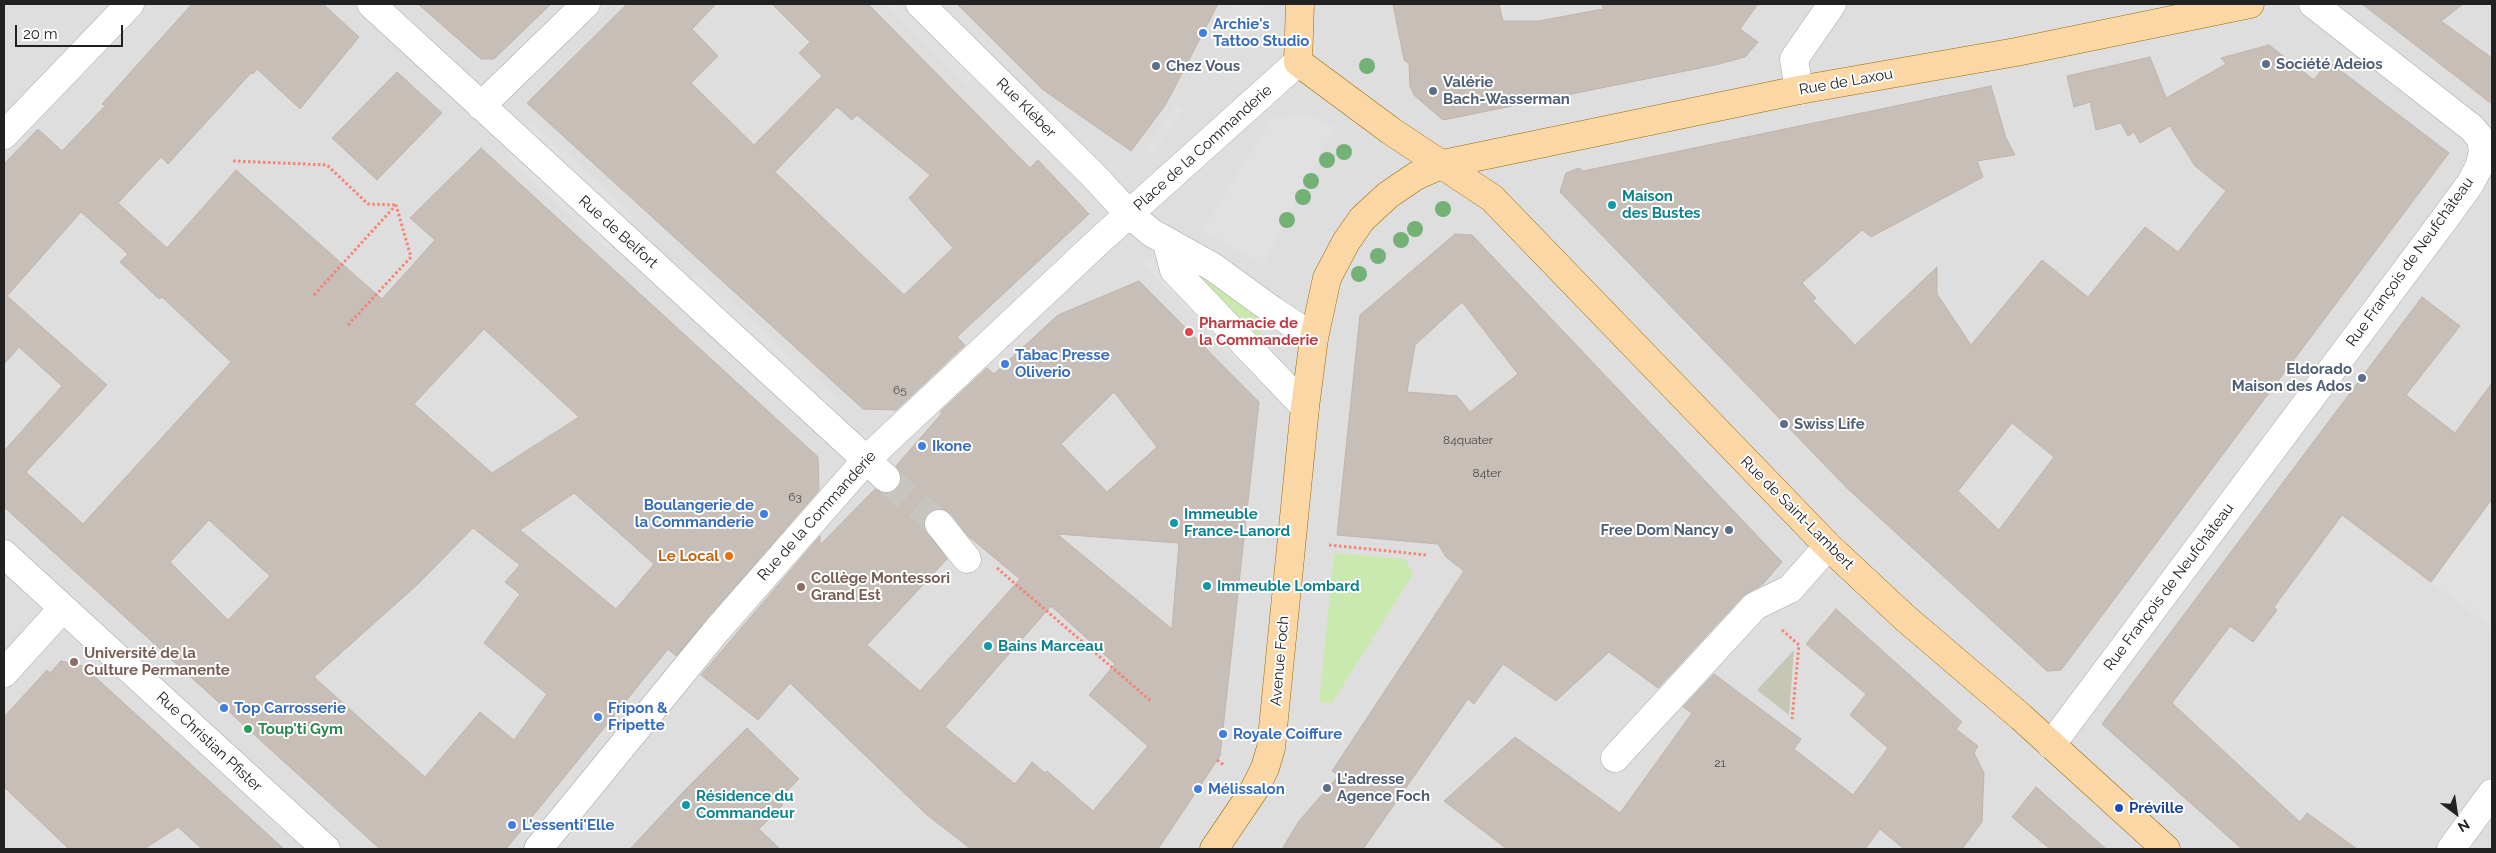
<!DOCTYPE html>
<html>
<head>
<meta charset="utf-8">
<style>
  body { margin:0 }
  #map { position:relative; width:2496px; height:853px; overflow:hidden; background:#f1eee8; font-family:Raleway,sans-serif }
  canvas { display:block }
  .frame { position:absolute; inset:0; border:5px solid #212121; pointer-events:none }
  .north { position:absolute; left:2431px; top:788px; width:50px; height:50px; -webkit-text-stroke:4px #fff; paint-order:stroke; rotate:149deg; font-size:14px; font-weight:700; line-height:20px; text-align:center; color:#212121 }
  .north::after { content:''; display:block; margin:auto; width:18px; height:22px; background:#212121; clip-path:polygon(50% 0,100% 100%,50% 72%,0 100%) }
  .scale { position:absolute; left:15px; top:25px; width:108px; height:22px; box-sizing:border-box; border:2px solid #212121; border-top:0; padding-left:6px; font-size:15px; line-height:18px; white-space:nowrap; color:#212121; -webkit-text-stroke:4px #fff; paint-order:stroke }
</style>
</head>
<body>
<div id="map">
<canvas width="2496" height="853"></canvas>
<div class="frame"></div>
<div class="north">N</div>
<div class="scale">20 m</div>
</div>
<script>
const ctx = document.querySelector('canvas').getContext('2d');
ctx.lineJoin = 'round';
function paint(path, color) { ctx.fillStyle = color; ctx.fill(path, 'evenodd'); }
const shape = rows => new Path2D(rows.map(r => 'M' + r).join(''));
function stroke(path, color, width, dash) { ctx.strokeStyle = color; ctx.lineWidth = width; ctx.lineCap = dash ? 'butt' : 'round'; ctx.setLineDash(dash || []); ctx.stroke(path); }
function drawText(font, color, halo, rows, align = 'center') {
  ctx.font = font + ' Raleway,sans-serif'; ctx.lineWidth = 4; ctx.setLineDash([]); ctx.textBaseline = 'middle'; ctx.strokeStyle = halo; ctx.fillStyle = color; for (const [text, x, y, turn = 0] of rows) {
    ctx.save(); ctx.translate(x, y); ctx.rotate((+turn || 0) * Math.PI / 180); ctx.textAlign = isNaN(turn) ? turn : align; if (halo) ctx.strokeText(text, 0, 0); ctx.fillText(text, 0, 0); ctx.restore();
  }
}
paint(shape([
  [4,4,2492,4,2492,849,4,849]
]), '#dfdede');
paint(shape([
  [1794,650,1789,715,1757,690]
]), '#c5c6b3');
paint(shape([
  [1199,276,1262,316,1258,346,1194,282],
  [1334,553,1405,559,1413,574,1332,703,1319,702]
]), '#cae9af');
paint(shape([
  [598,4,610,4,530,80,525,74],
  [885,4,897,4,973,79,966,85],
  [1236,4,1265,4,1239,51,1217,38],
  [1176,104,1184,109,1154,153,1146,148],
  [1310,114,1334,127,1263,265,1202,230,1271,119],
  [532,122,635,215,630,222,527,128],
  [514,150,615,244,609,251,507,158],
  [1149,256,1259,369,1251,376,1142,263],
  [698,272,842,402,834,410,691,280],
  [2492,499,2492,628,2431,582]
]), '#e1e1e1');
const building = shape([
  [192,4,323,4,359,37,300,109,257,69,253,74,251,73,168,164,161,157,118,203,167,248,236,170,382,299,435,240,410,218,481,148,818,457,819,490,676,656,668,649,506,849,380,849,4,507,4,451,62,386,19,347,4,364,4,164,38,129,62,151,105,106,102,104,192,4],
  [81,212,128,254,120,262,159,299,162,297,231,362,83,524,26,472,107,385,7,296,81,212],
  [484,329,579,417,492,473,414,404,484,329],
  [574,493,654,564,616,609,520,530,574,493],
  [209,520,270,576,228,620,170,562,209,520],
  [473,528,520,565,505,582,520,594,484,643,547,694,514,740,480,712,425,777,314,677,418,584,473,528],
  [418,4,551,4,494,59,481,59,418,4],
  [627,4,716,4,692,29,718,56,691,83,754,145,822,76,799,53,810,42,772,4,868,4,1030,168,1038,160,1089,214,957,337,965,345,896,410,863,409,527,103,627,4],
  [837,107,852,120,857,115,930,175,909,198,953,248,904,295,775,172,837,107],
  [957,4,1218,4,1166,104,1131,151,1042,89,957,4],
  [1393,4,1499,4,1503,21,1539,21,1603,9,1602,4,1758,4,1740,29,1758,42,1745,57,1715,65,1443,120,1414,95,1410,86,1409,64,1404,60,1393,4],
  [2362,4,2463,4,2441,21,2492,58,2492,104,2362,4],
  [2269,45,2314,80,2328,61,2449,153,2061,670,2047,671,1848,489,1560,192,1566,173,1579,168,1583,171,1627,162,1991,86,2006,138,2015,155,1977,161,1983,177,1871,237,1862,230,1802,283,1816,298,1813,301,1855,345,1937,267,1937,294,1971,345,2042,260,2088,297,2145,227,2178,252,2226,191,2195,166,2170,126,2140,143,2134,132,2128,136,2121,123,2096,130,2090,102,2074,107,2067,76,2150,57,2166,98,2226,64,2221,58,2269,45],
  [2012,423,2054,457,1999,530,1958,491,2012,423],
  [397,72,442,113,377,180,332,138,397,72],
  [1455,234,1472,235,1782,562,1762,585,1744,595,1658,688,1609,652,1556,701,1503,664,1474,704,1468,699,1363,849,1282,849,1299,821,1339,775,1332,771,1464,571,1446,557,1438,544,1337,535,1360,315,1455,234],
  [1462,302,1518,374,1470,412,1457,396,1407,392,1415,345,1462,302],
  [1139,281,1259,402,1220,756,1158,849,971,849,927,815,790,683,758,720,701,675,820,536,820,545,875,489,883,493,890,493,897,489,901,481,901,473,896,466,943,412,940,412,987,368,994,374,1058,315,1139,281],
  [1114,392,1157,447,1107,492,1061,444,1114,392],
  [937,509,944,509,951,514,968,536,1020,579,920,691,867,645,947,559,924,527,924,519,929,512,937,509],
  [1057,534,1179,543,1172,629,1057,534],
  [1051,606,1115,664,1089,695,1148,746,1093,811,1047,771,1045,773,1032,762,1015,784,945,727,1051,606],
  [2422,297,2460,326,2406,395,2455,433,2492,383,2492,499,2431,582,2342,515,2274,607,2277,610,2253,642,2230,626,2172,703,2300,822,2307,813,2357,849,2242,849,2102,724,2422,297],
  [1836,609,1962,722,1956,729,1978,746,1974,753,1984,773,1982,822,1962,849,1904,849,1880,829,1865,849,1507,849,1444,801,1515,737,1620,813,1692,713,1683,707,1714,674,1801,739,1794,749,1853,795,1888,748,1850,715,1866,694,1806,644,1836,609],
  [61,661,83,666,284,849,202,849,178,827,144,849,69,849,4,787,4,717,47,670,50,673,61,661],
  [747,728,799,779,778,800,783,805,759,829,780,849,630,849,686,789,747,728],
  [2036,787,2106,849,2050,849,2012,817,2036,787]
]);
paint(building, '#c6beb7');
stroke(building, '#c2b5aa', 1);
stroke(shape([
  [886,478,939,524]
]), '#c7c5c0', 28, [28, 14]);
const minor = shape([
  [371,4,886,478],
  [920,4,1092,174,1129,214,1152,233,1213,267,1272,310,1314,338],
  [1799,90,1794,59,1832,4],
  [481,106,586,4],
  [4,135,130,4],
  [1167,243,1174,270,1305,407],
  [939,524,967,559],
  [4,554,326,849],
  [4,673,63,608],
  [2051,745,2446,217,2470,184,2479,167,2483,152,2481,139,2472,128,2313,4],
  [1615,758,1755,606,1790,589,1828,546],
  [538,849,717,630,867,459,1100,240,1298,62],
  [2451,849,2492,793]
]);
const major = shape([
  [1300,4,1298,62,1391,131,1492,198,1828,546,1904,617,2021,717,2166,849],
  [1214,849,1254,790,1265,768,1271,748,1305,407,1314,338,1327,278,1346,242,1362,219,1388,195,1416,176,1443,164,1799,90,2016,52,2250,4]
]);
stroke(minor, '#a8a8a8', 29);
stroke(major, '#9a6c03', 29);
stroke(shape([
  [233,161,327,165,368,204,396,205],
  [314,295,396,205],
  [348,325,411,257,396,205],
  [1329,545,1427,555],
  [997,568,1152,702],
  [1782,630,1799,645,1792,719],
  [1217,760,1225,766]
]), '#f78373', 3, [2.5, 2.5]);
stroke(minor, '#fff', 28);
stroke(major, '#fad7a4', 28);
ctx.fillStyle = '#74b177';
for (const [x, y] of [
  [1367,66],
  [1344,152],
  [1327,160],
  [1311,181],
  [1303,197],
  [1443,209],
  [1287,220],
  [1415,229],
  [1401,240],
  [1378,256],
  [1359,274]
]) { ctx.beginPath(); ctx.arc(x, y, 8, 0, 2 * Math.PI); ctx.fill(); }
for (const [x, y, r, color] of [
  [1203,33,5,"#3f7fe0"],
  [2266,64,5,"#5c6f8a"],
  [1156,66,5,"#5c6f8a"],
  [1433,91,5,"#5c6f8a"],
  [1612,205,5,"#0f9aa8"],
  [1189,332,5,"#e0444e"],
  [1005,364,5,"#3f7fe0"],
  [2362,378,5,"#5c6f8a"],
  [1784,424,5,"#5c6f8a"],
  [922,446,5,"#3f7fe0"],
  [764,514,5,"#3f7fe0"],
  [1174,523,5,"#0f9aa8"],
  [1729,530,5,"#5c6f8a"],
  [729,556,5,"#e8710a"],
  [1207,586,5,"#0f9aa8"],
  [801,587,5,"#8d6e63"],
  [988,646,5,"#0f9aa8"],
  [74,662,5,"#8d6e63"],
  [224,708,5,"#3f7fe0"],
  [598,717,5,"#3f7fe0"],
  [248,729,5,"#2e9e5b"],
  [1223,734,5,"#3f7fe0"],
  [1327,788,5,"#5c6f8a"],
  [1198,789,5,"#3f7fe0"],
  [686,805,5,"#0f9aa8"],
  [2119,808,5,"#1a4fb4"],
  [512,825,5,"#3f7fe0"]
]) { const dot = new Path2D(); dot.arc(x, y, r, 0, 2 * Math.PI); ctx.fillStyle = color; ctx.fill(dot); stroke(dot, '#fff', 2); }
drawText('12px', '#4a4846', null, [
  ["65",900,390],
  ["84quater",1468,440],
  ["84ter",1487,473],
  ["63",795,497],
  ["21",1720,763]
]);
drawText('bold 15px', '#366cbe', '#fff', [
  ["Archie's",1213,24],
  ["Tattoo Studio",1213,41],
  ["Tabac Presse",1015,355],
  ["Oliverio",1015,372],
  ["Ikone",932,446],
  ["Boulangerie de",754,505,"right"],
  ["la Commanderie",754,522,"right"],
  ["Top Carrosserie",234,708],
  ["Fripon &",608,708],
  ["Fripette",608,725],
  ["Royale Coiffure",1233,734],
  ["Mélissalon",1208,789],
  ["L'essenti'Elle",522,825]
], 'left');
drawText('bold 15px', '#4e5e75', '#fff', [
  ["Société Adeios",2276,64],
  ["Chez Vous",1166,66],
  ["Valérie",1443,82],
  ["Bach-Wasserman",1443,99],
  ["Eldorado",2352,369,"right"],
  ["Maison des Ados",2352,386,"right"],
  ["Swiss Life",1794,424],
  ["Free Dom Nancy",1719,530,"right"],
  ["L'adresse",1337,779],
  ["Agence Foch",1337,796]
], 'left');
drawText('15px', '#212121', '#fff', [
  ["Rue de Laxou",1846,82,-10],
  ["Rue Kléber",1026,108,45],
  ["Place de la Commanderie",1203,148,-42],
  ["Rue de Belfort",618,232,42],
  ["Rue François de Neufchâteau",2410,262,-54],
  ["Rue de Saint-Lambert",1797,513,45],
  ["Rue de la Commanderie",817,516,-48],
  ["Rue François de Neufchâteau",2169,587,-53],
  ["Avenue Foch",1280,661,-85],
  ["Rue Christian Pfister",209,742,43]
]);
drawText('bold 15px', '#0d838f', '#fff', [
  ["Maison",1622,196],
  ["des Bustes",1622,213],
  ["Immeuble",1184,514],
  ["France-Lanord",1184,531],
  ["Immeuble Lombard",1217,586],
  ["Bains Marceau",998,646],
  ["Résidence du",696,796],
  ["Commandeur",696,813]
], 'left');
drawText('bold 15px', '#be3a42', '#fff', [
  ["Pharmacie de",1199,323],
  ["la Commanderie",1199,340]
], 'left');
drawText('bold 15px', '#c56008', '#fff', [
  ["Le Local",719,556]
], 'right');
drawText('bold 15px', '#785e54', '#fff', [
  ["Collège Montessori",811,578],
  ["Grand Est",811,595],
  ["Université de la",84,653],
  ["Culture Permanente",84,670]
], 'left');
drawText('bold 15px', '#27864d', '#fff', [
  ["Toup'ti Gym",258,729]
], 'left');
drawText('bold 15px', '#164399', '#fff', [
  ["Préville",2129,808]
], 'left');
</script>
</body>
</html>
